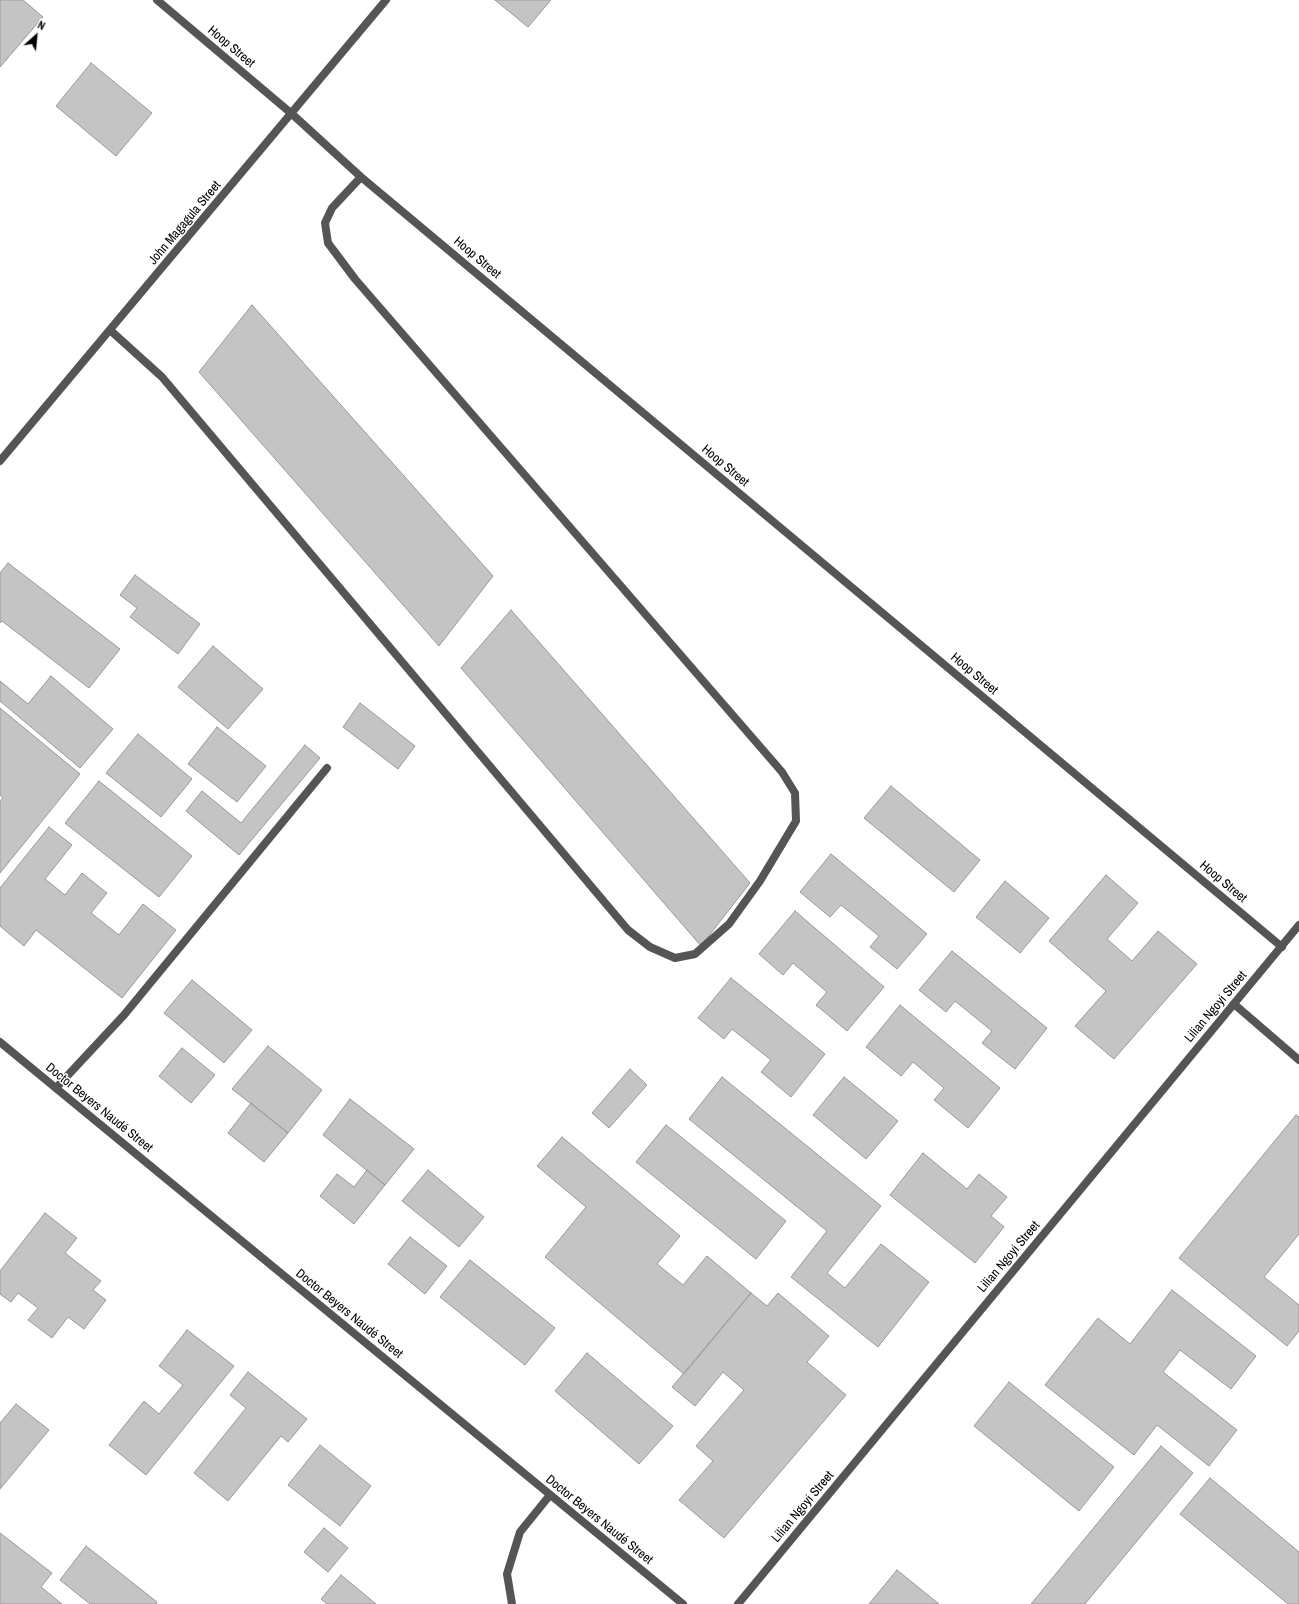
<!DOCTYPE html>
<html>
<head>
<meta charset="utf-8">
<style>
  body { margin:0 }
  #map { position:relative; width:1299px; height:1604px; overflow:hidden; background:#fff; font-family:"Archivo Narrow",sans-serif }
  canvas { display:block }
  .north { position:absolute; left:16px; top:16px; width:40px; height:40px; -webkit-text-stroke:3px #fff; paint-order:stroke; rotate:27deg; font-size:11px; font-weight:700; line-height:16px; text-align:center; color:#000 }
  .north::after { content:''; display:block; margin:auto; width:14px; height:18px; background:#000; clip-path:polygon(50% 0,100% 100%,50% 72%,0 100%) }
</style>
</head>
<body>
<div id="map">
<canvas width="1299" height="1604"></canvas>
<div class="north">N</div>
</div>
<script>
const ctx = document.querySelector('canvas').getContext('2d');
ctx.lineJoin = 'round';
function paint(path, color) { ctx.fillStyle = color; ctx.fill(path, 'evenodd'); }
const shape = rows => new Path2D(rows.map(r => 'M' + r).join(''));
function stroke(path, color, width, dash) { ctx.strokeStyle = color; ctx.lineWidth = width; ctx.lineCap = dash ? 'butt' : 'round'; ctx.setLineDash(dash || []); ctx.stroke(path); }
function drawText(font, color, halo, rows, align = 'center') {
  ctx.font = font + ' "Archivo Narrow",sans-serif'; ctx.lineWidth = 3; ctx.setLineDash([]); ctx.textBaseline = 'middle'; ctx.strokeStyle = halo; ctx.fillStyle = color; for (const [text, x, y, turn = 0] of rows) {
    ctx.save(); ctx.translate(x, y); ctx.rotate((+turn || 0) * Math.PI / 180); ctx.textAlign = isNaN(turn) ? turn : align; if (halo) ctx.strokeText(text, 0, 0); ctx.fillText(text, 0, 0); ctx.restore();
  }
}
const building = shape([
  [0,0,23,0,43,17,0,67,0,0],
  [495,0,551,0,528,27,495,0],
  [91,63,152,113,116,156,56,106,91,63],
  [252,305,493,576,439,646,199,372,252,305],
  [8,563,120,649,89,688,2,621,0,623,0,573,8,563],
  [135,575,200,624,178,654,130,617,137,608,120,595,135,575],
  [511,610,750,883,701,946,461,668,511,610],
  [213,646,263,689,228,729,178,687,213,646],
  [51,676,113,729,80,768,0,701,0,681,28,704,51,676],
  [360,703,415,746,398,769,343,727,360,703],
  [0,708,80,774,0,873,0,801,3,798,0,795,0,708],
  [217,727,266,766,237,802,188,764,217,727],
  [138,734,192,779,161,817,106,773,138,734],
  [305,745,320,758,239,855,186,811,202,791,241,823,305,745],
  [99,781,192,856,159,897,65,823,99,781],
  [891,786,980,860,954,892,864,818,891,786],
  [49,827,72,845,45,879,65,895,82,873,107,893,91,913,119,935,143,904,176,930,122,998,36,930,24,946,0,926,0,888,49,827],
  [831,854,927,934,897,969,870,947,879,936,841,905,830,917,800,892,831,854],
  [1106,875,1138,903,1107,939,1132,961,1158,931,1197,964,1114,1059,1075,1026,1106,991,1049,941,1106,875],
  [1005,881,1049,918,1020,953,976,917,1005,881],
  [795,911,884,987,847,1031,816,1005,827,992,793,963,783,975,759,954,795,911],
  [952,951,1047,1028,1015,1069,982,1043,992,1031,955,1001,946,1012,919,990,952,951],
  [731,978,825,1054,791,1097,761,1072,771,1060,732,1029,724,1039,698,1018,731,978],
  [192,980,252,1030,224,1063,164,1013,192,980],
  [900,1005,1000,1088,968,1128,934,1100,944,1088,913,1062,901,1076,866,1047,900,1005],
  [268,1046,322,1090,288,1133,232,1089,268,1046],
  [182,1048,215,1075,191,1103,159,1076,182,1048],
  [630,1069,647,1085,609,1128,592,1113,630,1069],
  [722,1077,881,1206,827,1273,845,1288,881,1244,929,1282,878,1347,791,1277,827,1231,689,1119,722,1077],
  [844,1077,898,1121,866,1159,813,1115,844,1077],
  [350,1099,414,1149,385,1185,323,1135,350,1099],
  [251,1103,288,1133,264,1162,228,1133,251,1103],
  [1296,1115,1299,1117,1299,1234,1264,1277,1299,1305,1299,1331,1287,1346,1179,1258,1296,1115],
  [666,1125,786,1221,756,1259,636,1162,666,1125],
  [562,1137,680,1236,657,1264,683,1285,707,1256,751,1293,684,1374,545,1257,586,1207,537,1166,562,1137],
  [923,1153,967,1189,979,1174,1007,1197,991,1216,1004,1227,975,1263,890,1195,923,1153],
  [367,1170,385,1185,354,1224,320,1196,337,1174,354,1187,367,1170],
  [428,1170,484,1217,459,1247,402,1201,428,1170],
  [45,1213,77,1238,65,1253,101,1281,93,1290,106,1300,84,1329,68,1317,52,1338,28,1320,38,1308,18,1293,11,1302,0,1294,0,1271,45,1213],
  [410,1237,447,1266,425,1294,388,1264,410,1237],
  [470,1260,555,1328,525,1365,440,1297,470,1260],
  [1172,1290,1256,1356,1231,1389,1180,1350,1163,1372,1237,1430,1209,1466,1157,1425,1134,1455,1045,1385,1098,1318,1130,1344,1172,1290],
  [751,1293,767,1306,778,1293,829,1336,807,1362,846,1395,724,1538,679,1500,713,1461,696,1446,744,1390,723,1372,695,1406,672,1387,751,1293],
  [187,1330,234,1366,146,1475,109,1445,144,1401,159,1414,183,1385,159,1366,187,1330],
  [587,1353,673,1426,639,1464,555,1391,587,1353],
  [248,1372,307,1419,288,1442,281,1436,228,1501,194,1473,246,1408,230,1395,248,1372],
  [1009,1382,1114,1467,1079,1511,974,1426,1009,1382],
  [16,1404,49,1430,0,1489,0,1423,16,1404],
  [320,1445,371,1486,340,1526,288,1485,320,1445],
  [1161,1446,1193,1473,1085,1604,1031,1604,1161,1446],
  [1210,1478,1299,1552,1299,1604,1288,1604,1180,1514,1210,1478],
  [324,1528,348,1548,328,1572,304,1552,324,1528],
  [0,1533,52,1573,41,1587,62,1604,0,1604,0,1533],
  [86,1546,157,1602,156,1604,90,1604,60,1580,86,1546],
  [897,1570,939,1604,869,1604,897,1570],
  [341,1575,376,1604,327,1604,321,1599,341,1575]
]);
paint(building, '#c4c4c4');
stroke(building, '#999', 1);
stroke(shape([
  [1234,1004,1299,1060],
  [56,1088,124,1015,327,768],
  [512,1604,507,1574,520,1532,550,1495]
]), '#555', 8);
stroke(shape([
  [157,0,292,114,361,177,1282,947],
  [110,330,162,377,628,930,650,947,675,958,695,954,729,924,760,881,796,821,795,793,782,772,355,279,328,243,325,223,332,208,361,177],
  [0,461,386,0]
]), '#555', 8);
stroke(shape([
  [0,1042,683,1604],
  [738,1604,1299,925]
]), '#555', 8);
drawText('13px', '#000', '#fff', [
  ["Hoop Street",231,47,40],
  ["John Magagula Street",185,223,-50],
  ["Hoop Street",477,258,40],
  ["Hoop Street",725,466,40],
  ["Hoop Street",974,674,40],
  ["Hoop Street",1223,882,40],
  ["Lilian Ngoyi Street",1216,1007,-50],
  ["Doctor Beyers Naudé Street",99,1108,39],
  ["Lilian Ngoyi Street",1009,1257,-50],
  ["Doctor Beyers Naudé Street",349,1314,39],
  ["Lilian Ngoyi Street",803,1507,-50],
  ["Doctor Beyers Naudé Street",599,1520,39]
]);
</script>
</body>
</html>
